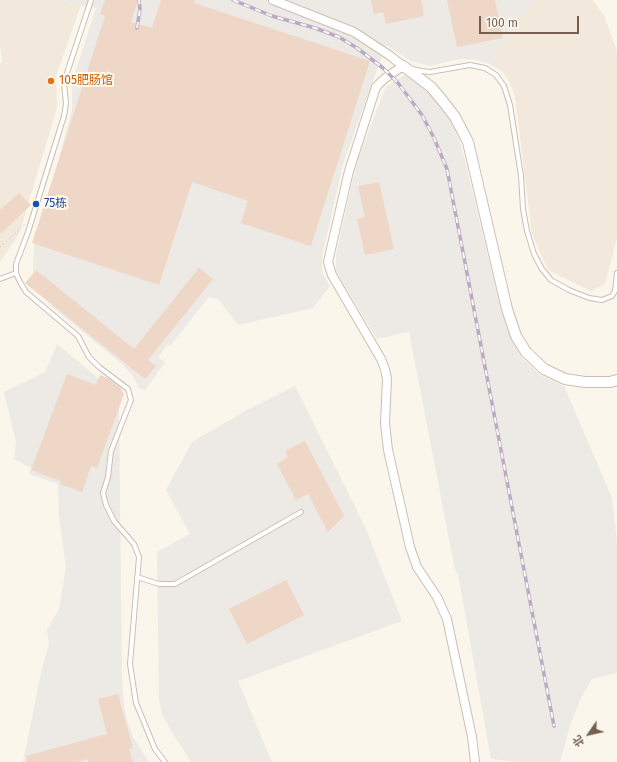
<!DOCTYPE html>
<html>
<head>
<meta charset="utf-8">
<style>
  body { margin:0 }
  #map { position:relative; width:617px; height:762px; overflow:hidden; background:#fbf6ec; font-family:"Fira Sans","Noto Sans SC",sans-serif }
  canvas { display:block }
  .north { position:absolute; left:569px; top:714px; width:40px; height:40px; -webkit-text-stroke:3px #fefaf2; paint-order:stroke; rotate:236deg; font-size:11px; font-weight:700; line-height:16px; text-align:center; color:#755e50 }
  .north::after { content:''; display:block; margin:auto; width:14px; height:18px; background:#755e50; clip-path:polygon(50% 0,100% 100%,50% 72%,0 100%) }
  .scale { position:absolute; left:479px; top:16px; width:100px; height:18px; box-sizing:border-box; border:2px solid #755e50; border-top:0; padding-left:5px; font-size:12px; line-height:14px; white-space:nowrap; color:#755e50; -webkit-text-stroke:3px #fefaf2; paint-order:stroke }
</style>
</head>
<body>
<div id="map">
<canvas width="617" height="762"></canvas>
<div class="north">北</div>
<div class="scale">100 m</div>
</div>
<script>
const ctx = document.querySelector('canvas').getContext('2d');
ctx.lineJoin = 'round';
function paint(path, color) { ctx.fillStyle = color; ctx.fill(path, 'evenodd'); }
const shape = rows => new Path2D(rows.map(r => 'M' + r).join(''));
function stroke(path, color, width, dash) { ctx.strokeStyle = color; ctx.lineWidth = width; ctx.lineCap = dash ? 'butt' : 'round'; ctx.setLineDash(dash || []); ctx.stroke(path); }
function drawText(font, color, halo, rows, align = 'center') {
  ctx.font = font + ' "Fira Sans","Noto Sans SC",sans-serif'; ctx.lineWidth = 4; ctx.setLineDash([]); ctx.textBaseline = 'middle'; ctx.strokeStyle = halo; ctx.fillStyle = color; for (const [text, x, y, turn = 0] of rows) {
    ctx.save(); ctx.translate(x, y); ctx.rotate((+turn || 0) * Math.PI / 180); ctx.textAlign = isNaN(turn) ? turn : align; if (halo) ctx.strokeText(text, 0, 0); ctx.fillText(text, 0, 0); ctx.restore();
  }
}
paint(shape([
  [0,0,64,0,68,3,81,5,56,76,57,108,19,234,0,262,0,63,2,62,0,45],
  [533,0,592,0,604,15,617,51,617,238,605,284,591,291,548,270,542,257,532,234,515,97,510,83,502,71,490,64]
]), '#f2e8db');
paint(shape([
  [64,0,533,0,490,64,473,59,459,59,429,66,411,61,386,45,343,164,322,257,322,272,330,286,313,308,238,325,218,299,209,297,170,346,168,344,158,357,165,363,145,390,139,388,133,376,122,364,50,305,38,288,33,270,34,247,72,111,72,82,96,8,68,3],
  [406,74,412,75,430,94,451,121,461,145,502,314,511,339,523,359,542,376,564,386,612,498,617,542,617,673,592,679,580,700,570,726,560,762,520,762,491,759,458,574,455,570,409,332,377,339,336,272,336,255,357,161,386,87],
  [57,344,103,382,119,406,122,681,124,706,127,721,133,737,149,762,23,762,42,668,49,644,47,630,59,609,66,567,59,516,58,484,29,474,31,468,14,459,16,442,4,392,45,372],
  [295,386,366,529,402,621,238,681,272,762,191,762,170,729,162,714,159,699,157,552,190,534,166,490,192,442,247,410]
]), '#ede9e4');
paint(shape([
  [105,0,138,0,131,22,152,28,161,0,195,0,194,3,370,61,311,246,241,223,248,201,192,182,159,285,32,243,105,16,100,14],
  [371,0,421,0,424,16,386,24,383,12,374,14],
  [447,0,495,0,503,38,457,47],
  [379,182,394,249,365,255,357,219,365,217,358,186],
  [19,193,31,205,0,234,0,210],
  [199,268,213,279,148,360,156,366,145,379,25,283,36,270,134,349],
  [67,374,96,385,100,375,108,378,120,387,124,394,97,468,91,466,82,492,60,484,61,481,31,470],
  [305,441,344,516,328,532,308,494,296,500,277,464,288,457,285,451],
  [286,580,304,615,247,644,229,609],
  [118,694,133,748,129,749,133,762,88,762,88,759,77,762,27,762,26,756,107,734,98,699]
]), '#eed7c6');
const service = shape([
  [91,0,64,82,66,104,64,116,28,232,16,264,16,273,20,282,26,292,78,336,89,357,99,367,128,389,131,400,111,451,108,477,103,493,106,505,114,521,134,544,139,557,130,664,136,703,155,749,165,762],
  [413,69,421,71,430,72,470,65,485,68,496,75,504,86,510,105,521,176,523,209,527,231,534,254,542,269,551,280,569,290,589,298,602,300,612,296,615,291,617,273],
  [0,279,16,273],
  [137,577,159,584,175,584,301,512]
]);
const minor = shape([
  [273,0,354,32,389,55,403,66,384,79,376,87,349,171,328,262,332,275,381,359,385,369,387,379,385,423,388,450,410,547,417,567,437,597,447,619,472,737,475,762]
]);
const tertiary = shape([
  [403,66,414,74,431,87,442,100,455,117,468,142,507,309,516,336,526,352,544,369,565,379,585,382,610,382,617,380]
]);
stroke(service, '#cdbeb2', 6);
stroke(minor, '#cdbeb2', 10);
stroke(tertiary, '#cdbeb2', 12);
stroke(shape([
  [0,247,25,224]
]), '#d4baa8', 1, [1, 3]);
stroke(service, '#fff', 4);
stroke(minor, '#fff', 8);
stroke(tertiary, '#fff', 10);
const rail = shape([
  [233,0,272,16,315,28,339,37,357,48,383,68,398,83,422,115,434,138,447,169,554,726],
  [137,28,140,9,139,0]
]);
stroke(rail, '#b9aac5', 3.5);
stroke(rail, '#fefaf2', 2, [6]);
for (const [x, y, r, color] of [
  [51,81,4,"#e8710a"],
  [36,204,4,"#1a4fb4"]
]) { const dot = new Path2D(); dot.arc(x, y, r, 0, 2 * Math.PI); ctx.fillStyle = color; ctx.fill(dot); stroke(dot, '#fefaf2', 1.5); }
drawText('12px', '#c56008', '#fefaf2', [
  ["105肥肠馆",59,81]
], 'left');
drawText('12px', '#164399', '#fefaf2', [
  ["75栋",44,204]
], 'left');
</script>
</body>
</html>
